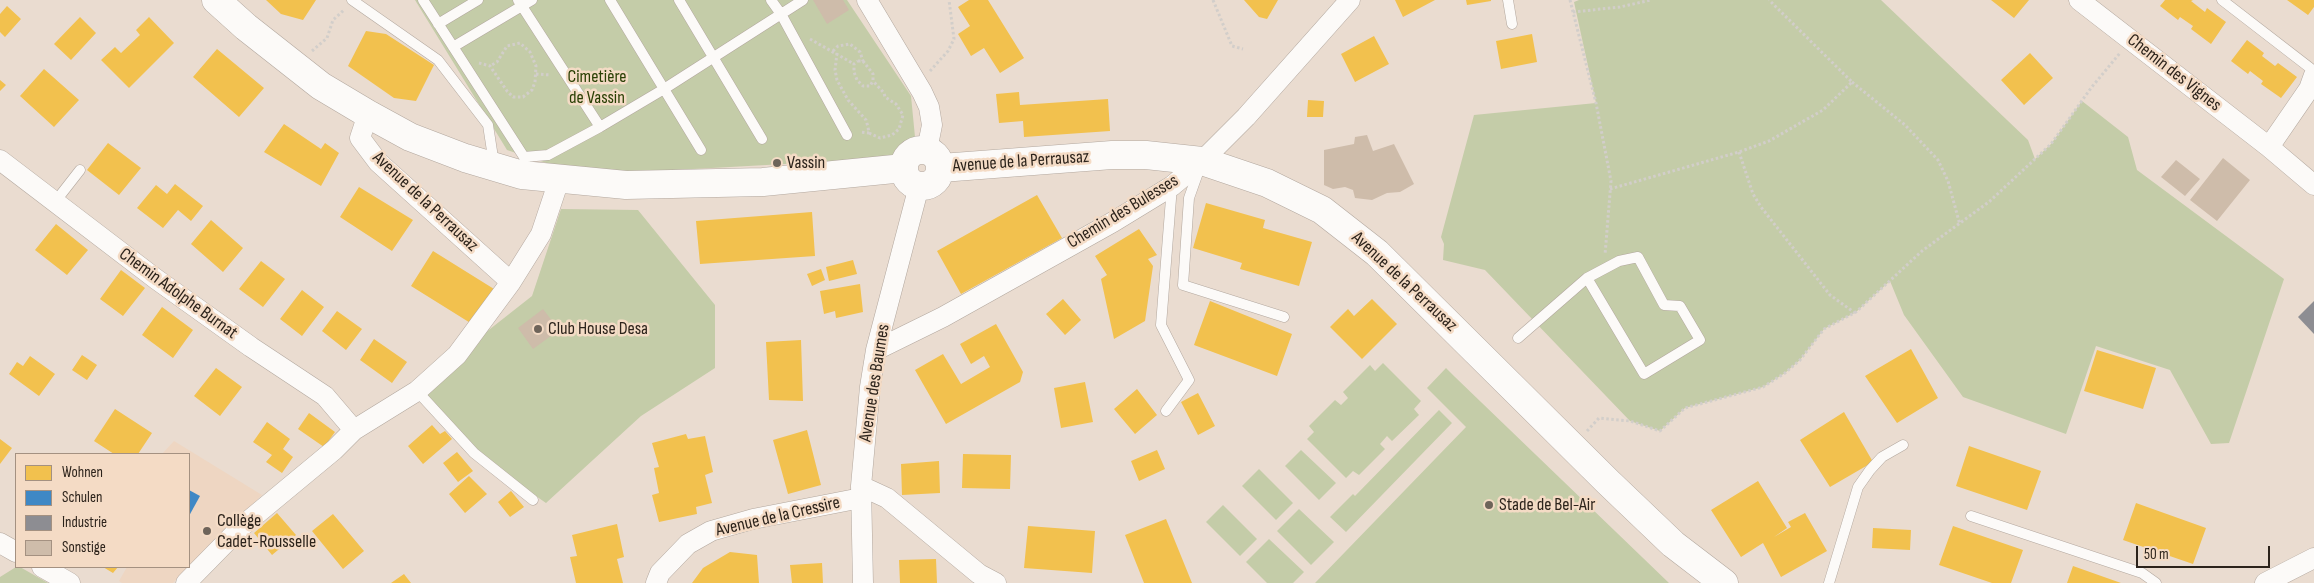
<!DOCTYPE html>
<html>
<head>
<meta charset="utf-8">
<style>
  body { margin:0 }
  #map { position:relative; width:2314px; height:583px; overflow:hidden; background:#eadcd0; font-family:"Sofia Sans Condensed",sans-serif }
  canvas { display:block }
  .legend { position:absolute; left:15px; top:453px; width:175px; height:115px; box-sizing:border-box; background:#f4dbc5; border:1px solid #a49181; margin:0; padding:6px 9px; list-style:none; font-size:15px; color:#2c231b }
  .legend li { display:flex; align-items:center; gap:10px; height:25px }
  .legend b { width:25px; border:1px solid #a49181 }
  .scale { position:absolute; left:2136px; top:546px; width:134px; height:22px; box-sizing:border-box; border:2px solid #2c231b; border-top:0; padding-left:6px; font-size:15px; line-height:18px; white-space:nowrap; color:#2c231b; -webkit-text-stroke:4px #f4dbc5; paint-order:stroke }
</style>
</head>
<body>
<div id="map">
<canvas width="2314" height="583"></canvas>
<ul class="legend">
<li><b style="height:14px;background:#f2c14e"></b>Wohnen</li>
<li><b style="height:14px;background:#3f88c5"></b>Schulen</li>
<li><b style="height:14px;background:#8d8d92"></b>Industrie</li>
<li><b style="height:14px;background:#cebcaa"></b>Sonstige</li>
</ul>
<div class="scale">50 m</div>
</div>
<script>
const ctx = document.querySelector('canvas').getContext('2d');
ctx.lineJoin = 'round';
function paint(path, color) { ctx.fillStyle = color; ctx.fill(path, 'evenodd'); }
const shape = rows => new Path2D(rows.map(r => 'M' + r).join(''));
function stroke(path, color, width, dash) { ctx.strokeStyle = color; ctx.lineWidth = width; ctx.lineCap = dash ? 'butt' : 'round'; ctx.setLineDash(dash || []); ctx.stroke(path); }
function drawText(font, color, halo, rows, align = 'center') {
  ctx.font = font + ' "Sofia Sans Condensed",sans-serif'; ctx.lineWidth = 5; ctx.setLineDash([]); ctx.textBaseline = 'middle'; ctx.strokeStyle = halo; ctx.fillStyle = color; for (const [text, x, y, turn = 0] of rows) {
    ctx.save(); ctx.translate(x, y); ctx.rotate((+turn || 0) * Math.PI / 180); ctx.textAlign = isNaN(turn) ? turn : align; if (halo) ctx.strokeText(text, 0, 0); ctx.fillText(text, 0, 0); ctx.restore();
  }
}
paint(shape([
  [174,441,262,495,173,583,122,583,119,581,127,567,189,567,189,454,162,454]
]), '#eed6c2');
paint(shape([
  [415,0,847,0,911,96,915,137,899,149,895,158,583,175,507,150],
  [1579,0,1881,0,2028,140,2035,159,2051,144,2082,101,2128,137,2137,170,2284,279,2229,443,2211,444,2170,370,2096,346,2066,434,1963,397,1904,315,1890,281,1856,312,1824,329,1800,360,1785,373,1763,387,1685,408,1660,431,1630,421,1485,270,1443,260,1444,244,1441,237,1474,115,1596,103,1574,2],
  [561,209,638,210,715,305,715,368,641,416,546,503,474,453,417,391,457,355,532,296],
  [1383,363,1421,401,1414,409,1419,415,1392,441,1387,436,1380,444,1385,449,1359,475,1353,471,1346,478,1307,439,1314,432,1309,426,1335,400,1341,405,1348,398,1343,392,1370,365,1375,371],
  [1446,368,1455,377,1669,583,1315,583,1466,427,1427,388],
  [1439,410,1452,423,1346,532,1330,517,1353,494,1355,496],
  [1301,450,1336,483,1319,500,1285,466],
  [1259,469,1293,503,1276,520,1242,486],
  [1223,505,1257,539,1240,556,1206,522],
  [1299,509,1334,542,1311,565,1277,531],
  [1269,539,1304,572,1293,583,1267,583,1246,562],
  [16,567,20,567,48,583,0,583,0,577]
]), '#c4cca8');
paint(shape([
  [266,0,316,0,303,20,281,14],
  [969,0,988,0,1024,58,1000,73,984,48,971,56,958,34,970,26,958,7],
  [1244,0,1278,0,1267,19,1259,17],
  [1395,0,1435,0,1403,17],
  [1466,0,1491,0,1491,1,1467,5],
  [1991,0,2029,0,2014,18],
  [2165,0,2193,0,2191,1,2205,12,2207,8,2226,22,2211,44,2191,29,2193,26,2180,17,2178,20,2160,6],
  [2287,0,2314,0,2314,7,2308,15],
  [7,6,21,19,5,37,0,32,0,14],
  [80,17,96,33,71,60,54,44],
  [149,17,174,43,129,88,101,60,115,47,121,53,140,35,136,30],
  [366,31,386,34,434,65,416,101,394,98,348,66],
  [1532,34,1537,62,1501,69,1496,41],
  [1374,36,1389,64,1355,82,1341,54],
  [2247,40,2264,53,2262,56,2275,66,2278,63,2297,77,2281,98,2261,84,2263,81,2250,71,2248,74,2231,61],
  [217,49,264,88,239,117,193,77],
  [2030,53,2053,78,2024,105,2001,80],
  [44,69,79,100,54,127,20,96],
  [0,80,6,85,0,91],
  [1019,92,1020,105,1108,99,1110,131,1024,137,1023,121,999,123,996,94],
  [1308,100,1324,101,1323,117,1307,117],
  [284,124,321,149,325,143,339,153,321,186,264,152],
  [108,143,141,168,119,195,87,170],
  [175,184,203,206,191,221,178,210,163,228,137,208,156,185,167,194],
  [359,187,413,220,392,251,340,217],
  [1037,195,1062,238,961,294,937,251],
  [1206,203,1265,220,1263,228,1312,242,1299,286,1240,269,1242,263,1193,248],
  [812,212,815,256,700,264,696,221],
  [211,220,243,248,223,272,191,244],
  [56,224,88,250,67,275,35,250],
  [1139,229,1157,255,1148,259,1153,266,1145,321,1114,339,1101,279,1107,275,1095,256],
  [433,251,494,289,472,324,411,286],
  [853,260,857,274,829,281,826,267],
  [261,261,285,279,263,307,239,289],
  [821,269,825,280,812,286,807,274],
  [121,270,145,288,123,316,100,299],
  [860,284,863,312,836,318,835,311,824,314,820,291],
  [302,290,324,307,302,336,280,319],
  [1063,299,1081,320,1065,335,1046,314],
  [1372,299,1397,324,1362,359,1330,327,1348,309,1354,316],
  [1210,301,1292,334,1277,376,1194,345],
  [162,307,193,330,173,358,142,335],
  [337,311,362,329,346,350,322,331],
  [996,324,1023,372,1020,382,946,424,915,370,943,354,961,384,990,367,984,356,971,364,960,344],
  [374,339,407,362,392,383,360,360],
  [801,340,803,401,769,400,766,342],
  [1911,349,1938,398,1897,423,1865,376],
  [2097,350,2156,368,2143,409,2084,391],
  [82,355,97,365,87,380,72,370],
  [30,356,55,374,39,396,9,374,17,362,23,366],
  [216,368,242,387,220,416,194,396],
  [1085,382,1093,422,1061,428,1054,388],
  [1137,389,1157,415,1135,434,1114,409],
  [1198,393,1215,426,1198,435,1181,402],
  [115,409,152,433,138,454,114,454,94,441],
  [1844,412,1873,462,1830,487,1800,440],
  [309,413,335,432,324,447,298,429],
  [267,422,290,439,283,449,293,457,282,473,266,462,272,455,253,442],
  [432,425,440,434,445,431,452,439,423,464,408,446],
  [807,430,821,485,788,494,773,440],
  [686,434,688,439,705,436,713,472,705,475,712,503,696,507,697,514,659,522,652,495,659,493,654,468,659,467,652,443],
  [0,439,12,448,0,464],
  [1969,446,2041,471,2027,510,1956,486],
  [1157,450,1165,469,1139,481,1131,461],
  [457,452,473,471,458,482,443,463],
  [963,454,1011,455,1010,489,962,488],
  [939,461,940,493,902,495,901,464],
  [469,476,487,494,465,513,449,494],
  [1758,481,1787,528,1774,537,1791,527,1788,522,1805,513,1827,551,1781,577,1763,543,1741,557,1711,510],
  [511,491,524,507,510,517,498,502],
  [2136,503,2206,528,2193,564,2123,540],
  [277,513,296,535,272,555,254,533],
  [333,514,364,551,343,569,312,531],
  [1166,519,1192,583,1144,583,1125,535],
  [617,524,624,557,617,559,623,583,576,583,570,557,577,556,572,535],
  [1028,526,1095,531,1092,573,1024,568],
  [1953,526,2023,550,2011,583,1992,583,1939,565],
  [1873,528,1911,530,1910,550,1872,548],
  [730,552,757,555,759,583,692,583,703,568],
  [936,559,937,583,900,583,899,560],
  [822,563,823,583,792,583,790,565],
  [2073,566,2121,583,2067,583],
  [103,567,118,567,113,573],
  [404,574,411,583,391,583]
]), '#f2c14e');
paint(shape([
  [189,490,200,496,189,516]
]), '#3f88c5');
paint(shape([
  [2314,301,2314,334,2298,317]
]), '#8d8d92');
paint(shape([
  [813,0,843,0,849,10,827,24],
  [1367,135,1373,151,1394,144,1414,184,1400,192,1387,193,1372,200,1355,198,1353,190,1345,187,1333,189,1324,185,1324,150,1354,144,1355,137],
  [2223,158,2250,180,2217,221,2190,200],
  [2176,160,2200,179,2185,196,2161,177],
  [543,309,559,330,533,349,518,328]
]), '#cebcaa');
const lane = shape([
  [352,0,438,60,488,125,494,164],
  [423,0,524,157,525,161],
  [518,0,600,127],
  [610,0,701,150],
  [679,0,762,139],
  [771,0,781,14,847,135],
  [1508,0,1512,24],
  [2222,0,2314,71],
  [438,24,478,0],
  [453,47,532,0],
  [524,157,548,155,600,127,664,89,803,0],
  [1200,167,1189,198,1183,285,1284,317],
  [55,202,80,170],
  [1518,338,1587,278,1619,261,1638,257,1664,305,1680,306,1700,340,1644,374,1587,278],
  [417,391,474,453,533,500],
  [1166,411,1189,380,1161,325,1172,186],
  [1971,516,2142,573,2156,583],
  [1829,583,1858,487,1870,470,1882,457,1903,445]
]);
const street = shape([
  [867,0,922,92,929,107,932,125,927,150],
  [2079,0,2269,147,2314,185],
  [368,114,360,138,378,162,511,282],
  [2269,147,2309,89,2314,75],
  [0,160,156,279,251,347,325,396,354,430,417,391,457,355,511,282,541,234,559,180],
  [876,350,943,317,1113,222,1172,186,1202,161,1246,117,1350,0],
  [861,486,887,498,979,574,996,583],
  [0,543,16,552],
  [42,567,70,583],
  [186,583,241,527,334,450,354,430],
  [656,583,660,573,688,544,711,531,753,519,861,498],
  [863,583,861,486,870,387,876,350,919,186],
  [2265,583,2314,558]
]);
const secondary = shape([
  [216,0,246,27,321,86,368,114,410,137,465,158,522,175,626,185,763,182,904,168],
  '904 168a18 18 0 1 1 36 0a18 18 0 1 1-36 0Z',
  [941,168,1112,155,1146,155,1202,161,1267,183,1322,210,1377,253,1608,482,1673,544,1724,583]
]);
stroke(lane, '#b2a79e', 11);
stroke(street, '#b2a79e', 21);
stroke(secondary, '#b2a79e', 29);
stroke(shape([
  [1213,0,1232,46,1243,49],
  [1570,0,1596,103,1611,181,1605,255],
  [1573,12,1620,7,1651,0],
  [810,39,854,64],
  [312,51,327,38,333,20,344,10],
  [833,51,838,46,850,44,860,52,863,61],
  [837,53,835,70,837,80,848,100,866,120,868,127,869,133,860,132],
  [858,61,863,61,873,74,873,81,870,86,863,86,857,80,854,72,854,64,858,61],
  [479,63,490,66,507,91,513,97,523,97,532,90,535,82,536,66,530,52,520,43,507,46,497,62,490,66],
  [930,71,948,51,954,39,949,0],
  [536,74,551,75],
  [1852,82,1905,125,1938,160,1948,181,1960,225],
  [869,133,880,138,892,135,899,129,903,115,896,104,885,97,884,93,873,81],
  [1739,152,1753,194,1761,207,1830,295,1855,313],
  [1610,189,1739,152,1769,141,1823,110,1852,82,1769,0],
  [1587,431,1599,418,1630,421,1660,431,1685,408,1763,387,1785,373,1800,360,1824,329,1856,312,1922,251,1990,201,2051,144,2091,88,2120,53]
]), '#d2ceca', 3, [2.5, 2.5]);
stroke(lane, '#fcfaf8', 10);
stroke(street, '#fcfaf8', 20);
stroke(secondary, '#fcfaf8', 28);
for (const [x, y, r, color] of [
  [777,163,5,"#6e645a"],
  [538,329,5,"#6e645a"],
  [1489,505,5,"#6e645a"],
  [207,531,5,"#6e645a"]
]) { const dot = new Path2D(); dot.arc(x, y, r, 0, 2 * Math.PI); ctx.fillStyle = color; ctx.fill(dot); stroke(dot, '#f4dbc5', 2); }
drawText('18px', '#2c231b', '#f4dbc5', [
  ["Chemin des Vignes",2174,73,38],
  ["Avenue de la Perrausaz",1021,162,-4],
  ["Avenue de la Perrausaz",425,202,43],
  ["Chemin des Bulesses",1123,212,-31],
  ["Avenue de la Perrausaz",1404,282,43],
  ["Chemin Adolphe Burnat",178,294,36],
  ["Avenue des Baumes",875,383,-81],
  ["Avenue de la Cressire",778,517,-13]
]);
drawText('18px', '#293f04', '#f4dbc5', [
  ["Cimetière",597,77],
  ["de Vassin",597,98]
]);
drawText('18px', '#2c231b', '#f4dbc5', [
  ["Vassin",787,163],
  ["Club House Desa",548,329],
  ["Stade de Bel-Air",1499,505],
  ["Collège",217,521],
  ["Cadet-Rousselle",217,542]
], 'left');
</script>
</body>
</html>
